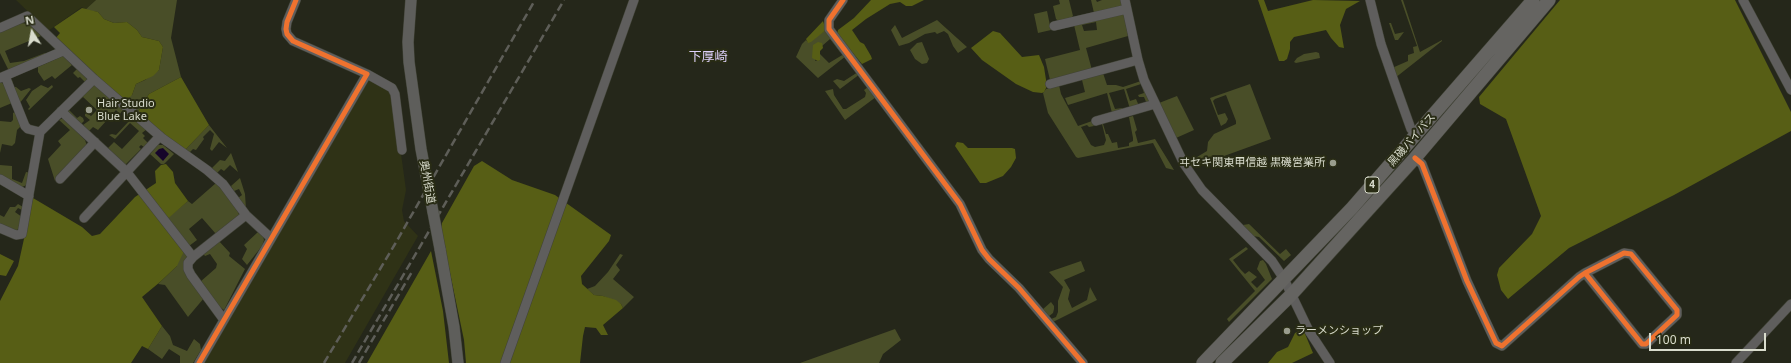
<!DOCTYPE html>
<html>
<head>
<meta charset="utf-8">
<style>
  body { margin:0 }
  #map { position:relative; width:1791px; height:363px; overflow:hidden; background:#25271a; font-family:"Noto Sans",sans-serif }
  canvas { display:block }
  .north { position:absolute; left:12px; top:12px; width:40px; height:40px; -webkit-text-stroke:3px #292c15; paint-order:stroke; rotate:349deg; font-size:11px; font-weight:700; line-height:16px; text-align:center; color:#d9dccd }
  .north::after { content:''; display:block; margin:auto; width:14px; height:18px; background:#d9dccd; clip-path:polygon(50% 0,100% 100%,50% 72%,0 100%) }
  .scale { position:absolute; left:1649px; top:333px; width:117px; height:18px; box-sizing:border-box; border:2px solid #d9dccd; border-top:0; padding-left:5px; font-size:12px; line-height:14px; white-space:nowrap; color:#d9dccd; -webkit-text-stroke:3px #292c15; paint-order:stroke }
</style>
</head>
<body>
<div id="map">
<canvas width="1791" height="363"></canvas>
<div class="north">N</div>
<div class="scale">100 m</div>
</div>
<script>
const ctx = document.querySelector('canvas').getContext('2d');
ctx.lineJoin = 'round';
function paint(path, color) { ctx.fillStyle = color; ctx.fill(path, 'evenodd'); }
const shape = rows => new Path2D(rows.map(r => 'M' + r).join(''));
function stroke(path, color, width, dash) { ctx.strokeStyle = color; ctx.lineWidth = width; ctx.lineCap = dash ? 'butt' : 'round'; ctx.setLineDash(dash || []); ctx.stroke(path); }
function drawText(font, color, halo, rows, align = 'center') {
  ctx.font = font + ' "Noto Sans","Noto Sans JP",sans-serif'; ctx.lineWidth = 4; ctx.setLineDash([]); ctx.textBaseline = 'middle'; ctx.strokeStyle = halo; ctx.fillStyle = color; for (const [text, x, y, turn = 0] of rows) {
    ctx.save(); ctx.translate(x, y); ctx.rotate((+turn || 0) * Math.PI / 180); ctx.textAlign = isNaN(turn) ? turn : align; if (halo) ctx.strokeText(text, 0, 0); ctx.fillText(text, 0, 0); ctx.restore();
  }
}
paint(shape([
  [16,0,96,0,85,10,82,7,48,31],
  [367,74,392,88,406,190,402,210,404,221,418,236,345,363,199,363]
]), '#2f3216');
paint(shape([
  [96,0,177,0,171,38,181,77,149,94,138,112,121,97,132,95,136,84,145,80,159,70,163,47,159,41,142,37,137,30,127,22,114,23,104,19,98,12,85,10],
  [1059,0,1069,0,1073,16,1070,19,1060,22,1056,19,1053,6,1060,4],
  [1091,0,1096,0,1097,2,1102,0,1122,0,1123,6,1094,13],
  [1401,0,1403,0,1420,52,1442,40,1442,41,1395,78,1392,68,1408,61,1408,55,1414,53,1413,47,1417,46],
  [1047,11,1051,30,1038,33,1034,14],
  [1124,13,1128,36,1086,48,1092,70,1050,80,1045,59,1080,50,1074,25],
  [1096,22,1097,30,1084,31,1082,25],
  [937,20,967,47,958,53,953,46,948,34,944,31,937,34,935,32,925,34,909,43,899,46,891,30,895,25,902,38],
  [22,23,31,25,41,36,5,51,10,63,24,61,45,53,47,55,9,71,0,53,0,32],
  [1389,23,1391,23,1395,34,1404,32,1398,40,1395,40],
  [826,30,842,50,840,52,830,39,822,46,822,43,815,61,820,60,820,54,829,63,844,54,846,56,818,78,796,57,802,44,806,40,808,42],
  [922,42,929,59,927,63,922,64,915,59,910,50,917,43],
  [1316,52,1319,53,1320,58,1296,63,1294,62,1297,58,1304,54],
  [63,56,72,65,55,79,52,76,44,81,38,72,38,67],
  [77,69,86,77,87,80,85,82,80,77,78,78,73,73],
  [858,72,860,74,840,89,833,81,837,79,844,81],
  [1103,73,1107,85,1116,85,1123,87,1141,81,1149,100,1147,104,1144,97,1139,97,1138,95,1144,93,1141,84,1126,89,1130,101,1136,99,1139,106,1130,109,1124,89,1109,93,1115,109,1122,108,1123,110,1112,113,1107,93,1068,105,1065,98,1085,92,1082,80],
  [12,80,14,87,16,87,21,91,29,88,31,89,19,104,10,81],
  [0,82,4,84,12,103,0,108],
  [1250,84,1271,139,1191,168,1189,165,1192,160,1207,151,1208,142,1214,134,1236,124,1236,121,1226,95,1215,99,1213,101,1218,115,1225,113,1228,119,1226,123,1221,126,1210,98],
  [41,85,48,88,52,85,53,87,29,110,28,109,30,107,26,100,32,91],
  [93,85,96,85,147,129,142,133,145,136,143,138,148,143,144,147,141,145,139,147,141,149,126,164,123,164,107,149,114,142,122,149,139,131,130,123,115,139,109,135,112,134,116,135,131,119,122,111,120,114,116,110,98,130,93,127,89,131,83,125,90,120,85,116,85,114,87,113,91,116,97,110,83,97,69,110,77,118,80,116,83,118,84,121,81,124,68,111,67,109],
  [1059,85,1061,94,1078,126,1092,121,1094,126,1089,127,1087,125,1081,127,1091,145,1095,147,1104,145,1106,140,1102,124,1103,124,1106,134,1108,134,1112,143,1117,142,1118,148,1129,146,1129,143,1133,141,1133,138,1129,117,1133,116,1137,130,1135,132,1138,143,1155,139,1174,170,1166,168,1153,143,1078,158,1076,157,1048,113,1043,93,1046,89],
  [868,87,876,97,845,120,825,91,833,89,834,95,843,109,846,109,865,97,866,93,864,90],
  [1177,96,1194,130,1176,138,1159,103],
  [15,112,21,126,17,130,15,143,12,146,2,144,0,153,0,121,11,122,13,120,13,113],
  [61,119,64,119,85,140,87,146,55,181,48,159,61,145,58,141,70,130,59,120],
  [209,125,227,148,219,142,212,151,210,149,214,134,210,130,203,137,204,139,196,150,193,149,189,153,185,150],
  [158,145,163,145,174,154,164,164,161,164,150,154],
  [231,153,238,172,230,165,224,171,221,169,217,173,212,168,220,160,225,161],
  [0,165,12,166,12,179,22,183,26,172,31,173,27,185,22,187,0,175],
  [240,178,245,194,246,209,238,198,242,195,239,189,234,191,231,186],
  [216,183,232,201,240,216,216,234,202,218,189,229,197,240,185,249,190,255,185,263,204,298,188,317,165,285,158,284,177,266,164,221,188,201,192,204],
  [18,204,23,207,22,210,18,208,15,212,22,217,19,229,14,231,0,224,0,215,4,217,10,207,15,207],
  [1249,224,1280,254,1286,249,1291,255,1284,261,1259,237,1253,236,1243,225],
  [258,232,263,236,264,240,262,246,247,265,242,259,247,249,244,245],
  [218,240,230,253,229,256,245,269,224,310,215,303,200,282,216,268,217,264,210,254,205,256,202,252],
  [1246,247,1248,249,1233,260,1241,270,1245,274,1249,271,1257,277,1251,282,1257,288,1265,280,1257,269,1260,261,1263,260,1266,264,1272,279,1229,322,1227,319,1255,291,1229,259],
  [620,254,623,255,616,265,620,270,613,279,634,297,623,308,621,304,603,296,594,295,587,289,595,286,608,272],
  [1081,261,1085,271,1064,280,1070,290,1068,299,1072,308,1087,300,1090,287,1097,300,1053,322,1051,319,1056,317,1058,312,1058,301,1063,287,1049,272],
  [1051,302,1054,306,1054,309,1053,313,1048,317,1042,310],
  [162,326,170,336,173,345,187,351,194,339,200,344,201,350,193,363,180,363,180,356,169,349,162,359,148,349],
  [895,329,901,340,883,354,879,363,800,363]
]), '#494e28');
paint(shape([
  [871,0,924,0,912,6,906,6,900,2,890,4,866,19,852,30,860,42,864,44,871,56,872,59,862,64,837,34,838,30,854,18],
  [1258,0,1264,0,1268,11,1313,0,1360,1,1346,9,1340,25,1344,48,1339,47,1331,38,1326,30,1294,37,1290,42,1290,49,1287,59,1284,61,1279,61],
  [1560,0,1735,0,1791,112,1791,131,1674,195,1569,248,1508,299,1501,290,1497,275,1499,268,1532,234,1541,216,1506,119,1480,104,1479,97],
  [82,8,98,12,104,19,114,23,127,22,137,30,142,37,159,41,163,47,159,70,153,76,136,84,132,95,129,98,121,98,55,39,60,33,54,27],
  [823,21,826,30,811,42,808,43,806,39],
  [993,31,1000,33,1022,57,1039,55,1044,67,1047,86,1044,92,1042,93,1033,92,1016,84,982,60,971,48],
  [818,42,822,43,823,48,820,51,820,60,818,61,812,58,813,45],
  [181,77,209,125,185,150,163,135,138,112,149,94],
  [957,142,963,143,968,148,1012,148,1015,149,1016,158,1011,167,1003,176,986,183,980,183,955,146],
  [482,161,512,180,555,195,611,235,609,241,581,276,582,284,594,295,603,296,616,300,621,304,623,308,603,325,608,335,601,335,596,328,585,327,583,336,580,363,466,363,464,340,441,230,442,223,474,166],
  [166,164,173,172,175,183,188,201,164,222,185,249,177,266,160,282,142,297,162,326,148,349,142,346,131,363,0,363,0,301,18,266,33,198,82,227,92,236,100,234,135,197,156,183,155,171,161,165],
  [431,251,443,311,449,363,367,363],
  [0,254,14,261,6,276,0,275],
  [1303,329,1313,353,1292,363,1268,363,1277,352,1288,347,1295,333]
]), '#575e15');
paint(shape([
  [163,148,169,154,163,161,155,153,159,149]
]), '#16052a');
const minor = shape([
  [843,0,829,20,829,29,960,204,982,250,989,259,1019,288,1083,363],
  [1125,0,1138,60,1144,80,1184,164,1202,190,1272,261,1284,279,1309,331,1330,363],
  [1370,0,1381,44,1396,87,1411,129,1418,134],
  [1743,0,1791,90],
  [1054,26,1127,9],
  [0,28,27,16,94,79,162,138,207,170,223,184,246,215,271,238],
  [367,74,392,88,395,94,402,150],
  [5,76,25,126,28,129,40,132],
  [0,78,63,51],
  [1050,84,1138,60],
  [61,111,126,171,193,257,246,215],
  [1096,121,1155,104],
  [1415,158,1422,164,1467,281,1496,343,1502,346,1579,277,1585,273,1624,253,1631,254,1677,310,1677,315,1646,344,1642,344,1585,273],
  [0,179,29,196],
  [60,179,95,142],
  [84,218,160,136],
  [0,228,16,235,22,234,40,132,94,79],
  [193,257,188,263,188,269,191,275,224,320],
  [199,363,367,74,293,41,287,34,286,29,287,22,296,0],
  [505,363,634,0],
  [1736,363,1791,304]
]);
const major = shape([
  [411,0,408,42,409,62,421,149,433,212],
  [440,249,454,327,458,363]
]);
const highway = shape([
  [1203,363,1352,208,1533,0],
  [1222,363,1291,295,1415,158,1549,0]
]);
stroke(minor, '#414337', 10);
stroke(major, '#414337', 12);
stroke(highway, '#414337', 14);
stroke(minor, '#5f5e5d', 9);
stroke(major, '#5e5e5b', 11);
stroke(highway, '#656461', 13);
stroke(shape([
  [324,363,395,244,535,0],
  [352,363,564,0],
  [359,363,413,270]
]), '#5e5e58', 2.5, [8, 4]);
const majorBridge = shape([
  [433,212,440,249]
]);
stroke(majorBridge, '#414337', 12, []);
stroke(majorBridge, '#5e5e5b', 11);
stroke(shape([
  [843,0,829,20,829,29,960,204,982,250,989,259,1019,288,1083,363],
  [1415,158,1422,164,1467,281,1496,343,1502,346,1579,277,1585,273,1624,253,1631,254,1677,310,1677,315,1646,344,1642,344,1585,273],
  [199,363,367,74,293,41,287,34,286,29,287,22,296,0]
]), '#ef722f', 5);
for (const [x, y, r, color] of [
  [89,110,4,"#9a9d8e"],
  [1333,163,4,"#9a9d8e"],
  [1287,331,4,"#9a9d8e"]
]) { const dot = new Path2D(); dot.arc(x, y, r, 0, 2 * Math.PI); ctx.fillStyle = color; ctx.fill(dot); stroke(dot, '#292c15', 1.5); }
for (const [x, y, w] of [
  [1372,185,14]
]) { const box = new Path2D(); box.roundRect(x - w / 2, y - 8, w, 16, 3); ctx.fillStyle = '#292c15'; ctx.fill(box); stroke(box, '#d9dccd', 1); }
drawText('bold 10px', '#d9dccd', null, [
  ["4",1372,185]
]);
drawText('11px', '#d9dccd', '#292c15', [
  ["Hair Studio",97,104],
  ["Blue Lake",97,117],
  ["ヰセキ関東甲信越 黒磯営業所",1325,163,"right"],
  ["ラーメンショップ",1295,331]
], 'left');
drawText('11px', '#d9dccd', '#292c15', [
  ["黒磯バイパス",1412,140,-49],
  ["奥州街道",427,182,80]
]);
drawText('13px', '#ded1fb', '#292c15', [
  ["下厚崎",708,57]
]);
</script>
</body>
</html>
